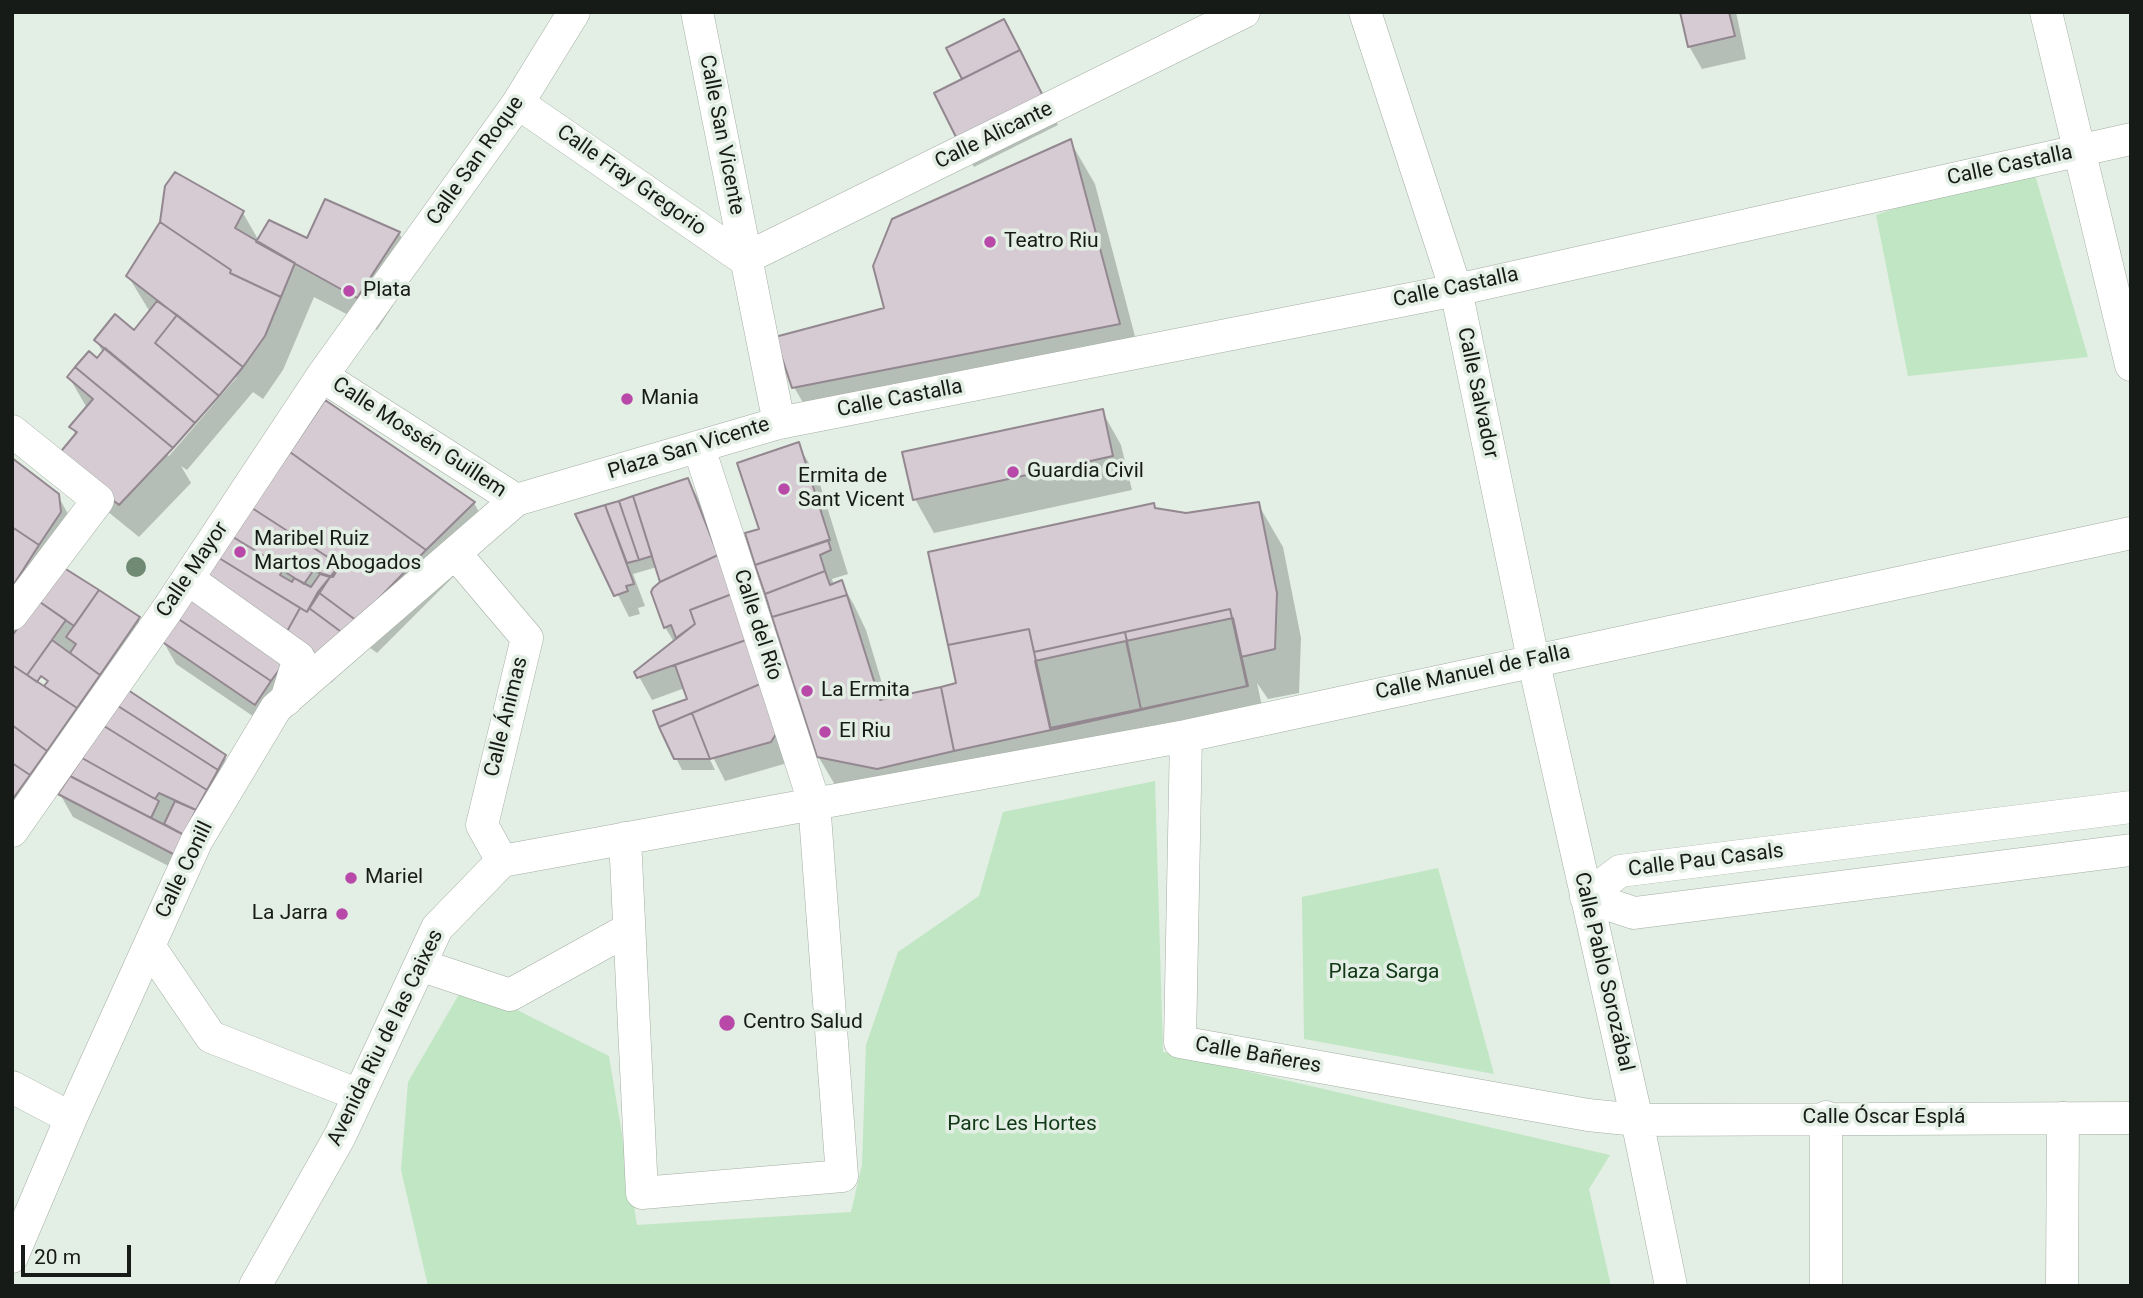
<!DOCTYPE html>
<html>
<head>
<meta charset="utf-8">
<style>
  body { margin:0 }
  #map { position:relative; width:2143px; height:1298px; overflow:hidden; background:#e3eee4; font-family:Roboto,sans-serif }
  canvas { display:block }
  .frame { position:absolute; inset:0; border:14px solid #171b17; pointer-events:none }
  .scale { position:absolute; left:21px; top:1245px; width:110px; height:32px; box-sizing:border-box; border:4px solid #171b17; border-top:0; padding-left:9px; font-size:21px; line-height:24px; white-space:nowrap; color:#171b17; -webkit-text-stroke:5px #e3eee4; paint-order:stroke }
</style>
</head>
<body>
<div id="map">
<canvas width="2143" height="1298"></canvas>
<div class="frame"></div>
<div class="scale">20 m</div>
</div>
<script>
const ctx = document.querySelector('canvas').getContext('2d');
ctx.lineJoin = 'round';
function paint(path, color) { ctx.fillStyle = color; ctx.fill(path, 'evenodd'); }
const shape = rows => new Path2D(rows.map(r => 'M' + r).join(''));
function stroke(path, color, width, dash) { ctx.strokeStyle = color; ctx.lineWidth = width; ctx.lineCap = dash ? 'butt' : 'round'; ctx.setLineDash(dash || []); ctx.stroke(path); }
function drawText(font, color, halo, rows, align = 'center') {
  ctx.font = font + ' Roboto,sans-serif'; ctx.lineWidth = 7; ctx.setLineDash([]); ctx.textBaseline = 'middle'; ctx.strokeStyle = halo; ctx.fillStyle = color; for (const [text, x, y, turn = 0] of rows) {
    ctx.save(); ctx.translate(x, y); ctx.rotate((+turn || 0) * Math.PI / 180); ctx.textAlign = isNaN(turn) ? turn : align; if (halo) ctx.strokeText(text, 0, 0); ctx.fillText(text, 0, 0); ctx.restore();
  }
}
paint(shape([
  [2031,161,2088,357,1908,376,1876,215],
  [1155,781,1163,1052,1610,1155,1589,1189,1611,1286,428,1286,401,1170,408,1082,465,984,609,1056,637,1225,851,1212,862,1165,866,1045,898,952,979,896,1003,812],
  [1438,868,1494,1074,1304,1039,1302,897]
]), '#c1e6c3');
paint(shape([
  [1681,12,1736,12,1746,59,1702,69,1689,46],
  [1004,21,1058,125,974,167,961,144,964,80,948,48],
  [1070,141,1095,184,1143,367,819,430,794,387,886,309],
  [243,213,259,241,399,233,418,267,377,330,314,297,283,370,263,399,253,392,187,470,181,466,191,483,139,537,80,489,76,435,71,427,87,408,69,377,97,361,103,353,96,340,135,332,150,312,128,276],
  [232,377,237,377,169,456,166,454],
  [325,403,474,503,493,537,377,653,357,638,356,657,331,683,219,603,206,580],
  [1102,411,1121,445,1132,490,934,533,915,499],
  [798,445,818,478,848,574,832,579,834,585,841,582,854,605,866,630,887,700,959,684,1156,510,1186,515,1258,504,1283,547,1301,638,1299,693,1268,699,1257,683,1265,720,838,790,818,756,761,530],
  [12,460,58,496,77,530,64,570,138,618,151,641,12,821,12,637,56,576,12,595],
  [41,673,51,681,45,689,35,682],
  [688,480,701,503,793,749,784,764,725,781,703,737,699,737,715,770,682,770,660,726,689,700,685,688,652,700,637,673,674,642,665,627,662,582,657,567,633,574,645,606,638,608,640,614,629,617,578,515],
  [163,641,286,660,269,727,176,664],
  [224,756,237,779,188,876,73,817,60,794]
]), '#0003');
const building = shape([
  [1680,12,1729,12,1735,36,1688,47,1680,12],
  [1004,19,1020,50,962,79,946,48,1004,19],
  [1020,50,1046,102,960,145,934,93,1020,50],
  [1071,139,1120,324,792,388,775,337,884,308,873,266,892,219,1071,139],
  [175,172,244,211,235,228,295,263,281,297,230,273,231,270,160,222,165,186,175,172],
  [325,199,400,232,357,298,256,242,269,220,307,238,325,199],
  [160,222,231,270,230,273,281,297,265,336,243,367,126,276,160,222],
  [157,301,177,315,155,343,219,396,195,423,94,340,115,314,134,330,157,301],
  [177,315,243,367,219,396,155,343,177,315],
  [105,348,195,423,173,448,75,367,89,351,97,358,105,348],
  [75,367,173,448,119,505,58,455,77,432,69,427,93,399,67,377,75,367],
  [325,400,475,502,426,550,290,452,325,400],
  [1103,409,1113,456,913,500,902,452,1103,409],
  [799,442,830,540,755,565,745,533,759,529,737,463,799,442],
  [290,452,426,550,357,621,318,592,340,565,252,508,290,452],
  [12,458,59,494,61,512,39,545,12,527,12,458],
  [688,478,718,555,660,582,633,496,688,478],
  [633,496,652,556,639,560,619,501,633,496],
  [619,501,639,560,627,563,605,505,619,501],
  [1259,502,1277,593,1275,649,1241,657,1230,609,1034,652,1029,629,948,645,928,552,1154,503,1155,508,1186,513,1259,502],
  [605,505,634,584,626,586,628,591,614,596,575,514,605,505],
  [252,508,340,565,333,577,313,571,304,584,282,570,284,568,233,537,252,508],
  [12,527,39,545,14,584,12,583,12,527],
  [233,537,284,568,280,575,292,582,294,578,311,587,320,574,330,577,307,612,219,558,233,537],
  [828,540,831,550,820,555,825,571,765,594,755,565,828,540],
  [718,555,732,594,690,610,695,624,676,638,671,625,664,628,651,592,653,588,660,582,718,555],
  [219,558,300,608,285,635,204,580,219,558],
  [61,566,99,590,74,626,37,600,61,566],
  [825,571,830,585,842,580,847,595,772,617,765,594,825,571],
  [99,590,140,617,100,675,70,653,76,644,66,637,99,590],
  [318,592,357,621,344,634,309,608,318,592],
  [732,594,749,639,637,678,634,672,695,624,690,610,732,594],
  [194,595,287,659,271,681,177,618,194,595],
  [847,595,880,700,941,687,954,751,877,769,817,757,772,617,847,595],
  [37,600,66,620,27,675,12,665,12,636,37,600],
  [300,608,307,612,309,608,344,634,318,661,285,635,300,608],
  [1230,609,1247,686,1141,710,1125,632,1230,609],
  [177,618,271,681,255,705,161,641,177,618],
  [1233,618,1248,686,1141,709,1126,641,1233,618],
  [1029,629,1051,730,954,751,941,687,956,683,948,645,1029,629],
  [1125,632,1141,710,1051,730,1034,652,1125,632],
  [749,639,765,682,659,727,653,711,687,699,675,665,749,639],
  [52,640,100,675,77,708,44,686,48,681,41,676,37,682,27,675,52,640],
  [1126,641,1141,709,1050,728,1035,661,1126,641],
  [12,665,77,708,47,751,12,725,12,665],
  [765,682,781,726,771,742,710,759,692,713,765,682],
  [128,690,226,755,218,770,118,706,128,690],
  [118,706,218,770,207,790,104,726,118,706],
  [692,713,710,759,674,759,659,727,692,713],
  [12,725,47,751,30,775,12,763,12,725],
  [104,726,207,790,196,810,159,793,155,799,82,758,104,726],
  [82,758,159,801,151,818,70,776,82,758],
  [12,763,30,775,12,800,12,763],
  [70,776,184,835,175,855,58,794,70,776],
  [175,801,196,810,184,835,164,824,175,801]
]);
paint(building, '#d6cad3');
stroke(building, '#938790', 2);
const street = shape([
  [697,12,779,423],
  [1365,12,1456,290,1533,659,1637,1120,1671,1286],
  [2046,12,2131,365],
  [518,103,744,259],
  [744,259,1244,12],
  [322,376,516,500],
  [12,431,98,500,12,614],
  [455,553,527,638,482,825,502,861],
  [188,579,299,658,286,700],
  [1186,736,1180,1042,1588,1115,1637,1120,2131,1118],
  [12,831,167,610,322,376,518,103,574,12],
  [625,838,642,1193,842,1176,814,802,699,448],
  [1586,897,1620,871,2131,807],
  [1586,897,1634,913,2131,850],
  [149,946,211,1037,359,1095],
  [420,965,510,995,629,929],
  [12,1087,71,1118],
  [12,1257,71,1118,197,840,276,708,516,500,779,423,1456,290,2131,139],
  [255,1286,340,1136,437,928,502,861,1186,736,2131,533],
  [1826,1286,1826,1117],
  [2062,1286,2063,1118]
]);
stroke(street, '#a4aea4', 33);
stroke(street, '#fff', 32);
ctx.fillStyle = '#708a73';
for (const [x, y] of [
  [136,567]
]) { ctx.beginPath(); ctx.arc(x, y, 10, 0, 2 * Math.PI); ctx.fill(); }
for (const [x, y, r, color] of [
  [990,242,7,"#b849a8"],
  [349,291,7,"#b849a8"],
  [627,399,7,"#b849a8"],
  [1013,472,7,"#b849a8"],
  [784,489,7,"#b849a8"],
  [240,552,7,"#b849a8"],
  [807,691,7,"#b849a8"],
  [825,732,7,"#b849a8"],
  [351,878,7,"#b849a8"],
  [342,914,7,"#b849a8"],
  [727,1023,9,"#b849a8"]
]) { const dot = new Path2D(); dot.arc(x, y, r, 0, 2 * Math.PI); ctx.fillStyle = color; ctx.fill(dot); stroke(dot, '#e3eee4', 2.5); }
drawText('21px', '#171b17', '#e3eee4', [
  ["Calle San Vicente",721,135,79],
  ["Calle Alicante",994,136,-26],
  ["Calle San Roque",476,161,-55],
  ["Calle Castalla",2010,166,-12],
  ["Calle Fray Gregorio",631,181,35],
  ["Calle Castalla",1456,288,-12],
  ["Calle Salvador",1477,393,78],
  ["Calle Castalla",900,399,-11],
  ["Calle Mossén Guillem",419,438,33],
  ["Plaza San Vicente",689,449,-17],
  ["Calle Mayor",193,570,-56],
  ["Calle del Río",757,625,72],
  ["Calle Manuel de Falla",1473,673,-12],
  ["Calle Ánimas",507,717,-76],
  ["Calle Pau Casals",1706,861,-7],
  ["Calle Conill",185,870,-64],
  ["Calle Pablo Sorozábal",1603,972,77],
  ["Avenida Riu de las Caixes",386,1038,-64],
  ["Calle Bañeres",1258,1056,10],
  ["Calle Óscar Esplá",1884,1118]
]);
drawText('21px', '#171b17', '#e3eee4', [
  ["Teatro Riu",1004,242],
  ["Plata",363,291],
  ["Mania",641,399],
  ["Guardia Civil",1027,472],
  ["Ermita de",798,477],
  ["Sant Vicent",798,501],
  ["Maribel Ruiz",254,540],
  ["Martos Abogados",254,564],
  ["La Ermita",821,691],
  ["El Riu",839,732],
  ["Mariel",365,878],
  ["La Jarra",328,914,"right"],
  ["Centro Salud",743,1023]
], 'left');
drawText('21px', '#113917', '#e3eee4', [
  ["Plaza Sarga",1384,973],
  ["Parc Les Hortes",1022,1125]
]);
</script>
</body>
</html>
